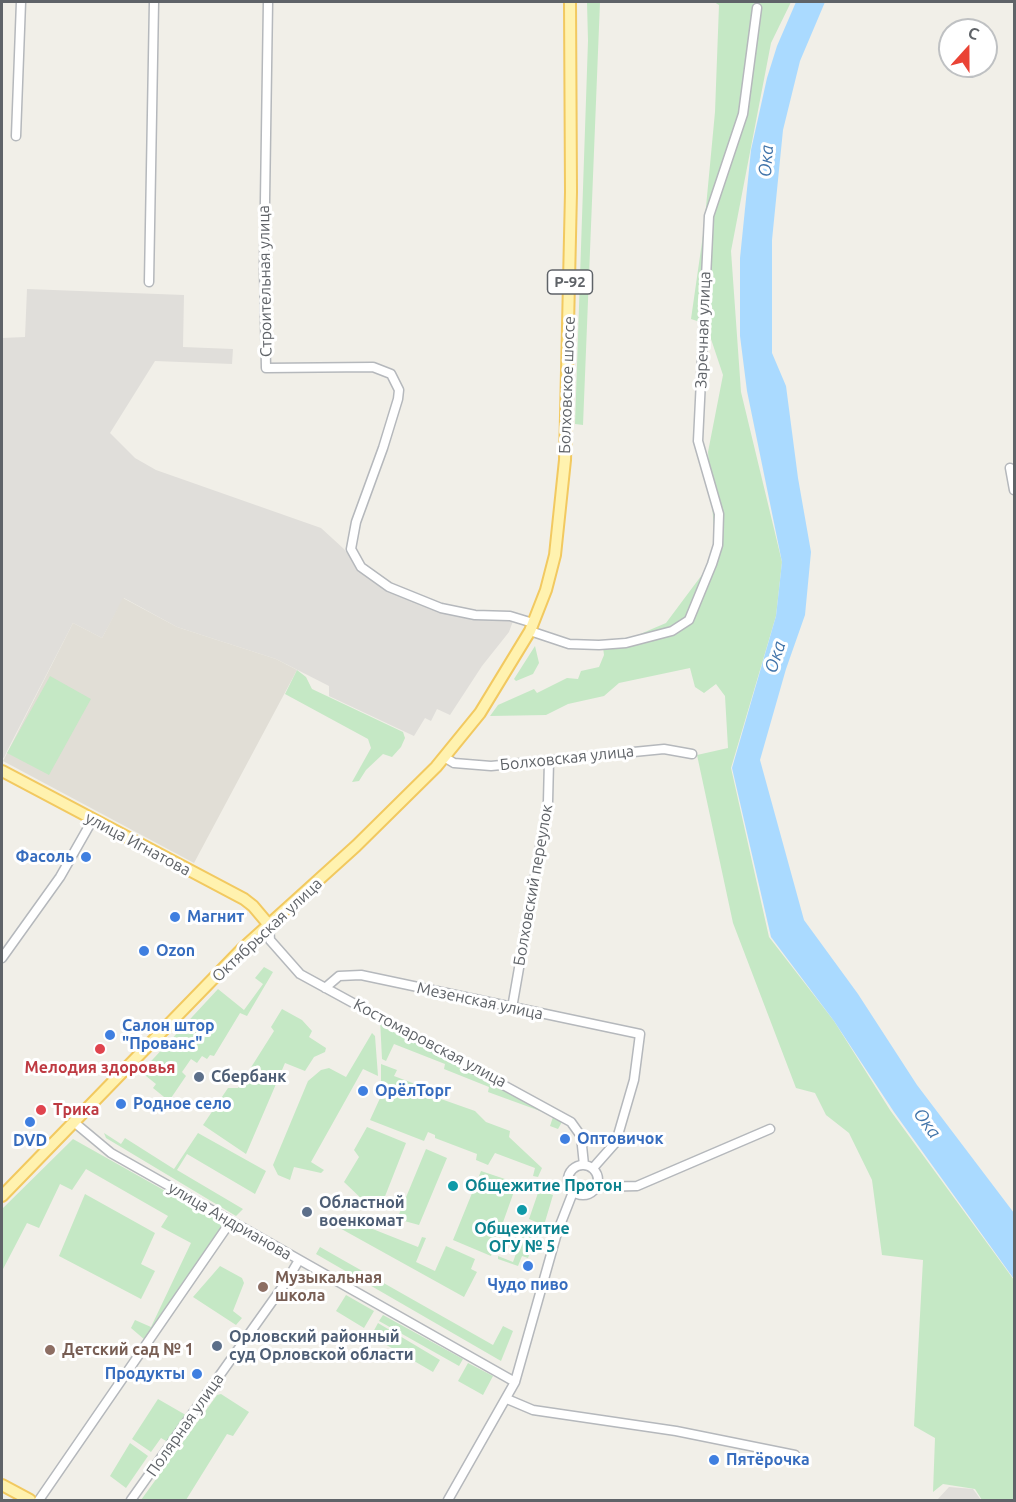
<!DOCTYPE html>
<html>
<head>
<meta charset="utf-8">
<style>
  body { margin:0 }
  #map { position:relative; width:1016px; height:1502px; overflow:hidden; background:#f1efe8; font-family:Ubuntu,sans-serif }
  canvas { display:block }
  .frame { position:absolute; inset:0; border:3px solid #5f6368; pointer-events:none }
  .north { position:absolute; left:938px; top:18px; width:60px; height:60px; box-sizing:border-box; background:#fff; border:2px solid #bfc1c3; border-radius:50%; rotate:21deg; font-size:16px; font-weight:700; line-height:24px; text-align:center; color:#5f6368 }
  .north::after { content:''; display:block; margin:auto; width:21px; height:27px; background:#ea4335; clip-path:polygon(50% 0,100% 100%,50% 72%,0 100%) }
</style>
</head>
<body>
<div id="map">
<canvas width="1016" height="1502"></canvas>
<div class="frame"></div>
<div class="north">С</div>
</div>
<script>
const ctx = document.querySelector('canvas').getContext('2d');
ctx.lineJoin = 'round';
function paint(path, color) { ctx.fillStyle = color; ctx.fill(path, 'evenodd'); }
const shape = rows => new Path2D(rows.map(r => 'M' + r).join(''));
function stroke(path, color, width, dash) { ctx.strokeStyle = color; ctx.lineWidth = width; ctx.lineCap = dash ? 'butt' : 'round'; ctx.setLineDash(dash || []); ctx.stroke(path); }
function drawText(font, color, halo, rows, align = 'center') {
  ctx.font = font + ' Ubuntu,sans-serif'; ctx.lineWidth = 6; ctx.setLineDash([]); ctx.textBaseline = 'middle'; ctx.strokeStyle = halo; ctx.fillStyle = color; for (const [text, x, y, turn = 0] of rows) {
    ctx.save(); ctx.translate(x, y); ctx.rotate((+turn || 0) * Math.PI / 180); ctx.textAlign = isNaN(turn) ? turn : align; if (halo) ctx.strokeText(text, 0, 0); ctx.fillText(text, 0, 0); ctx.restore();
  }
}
paint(shape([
  [27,289,184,295,183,347,233,349,232,364,155,361,110,433,135,458,156,470,321,528,344,549,365,576,378,585,438,611,513,621,509,632,482,666,450,715,437,709,431,721,425,718,414,736,329,696,329,686,276,659,177,627,124,598,102,638,73,623,7,751,4,758,2,757,2,338,25,337],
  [949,1487,973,1489,981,1500,937,1500]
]), '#e0deda');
paint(shape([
  [123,598,177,627,276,659,297,670,194,863,3,761,73,623,102,638]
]), '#e1ded6');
paint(shape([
  [587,2,600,2,583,425,575,424,588,41],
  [714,2,791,2,771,43,731,251,741,392,782,562,776,616,731,768,769,937,834,1021,890,1110,1014,1280,1014,1500,982,1500,975,1489,943,1484,933,1492,935,1438,914,1426,923,1260,882,1255,872,1180,849,1133,826,1115,815,1093,796,1088,733,923,697,755,728,748,725,696,716,684,704,693,695,687,690,668,619,683,604,696,568,704,546,715,490,716,498,705,534,689,537,693,567,678,578,679,581,671,599,667,604,655,603,647,612,646,666,623,716,556,708,452,723,375,706,324,691,319,704,228,715,112,719,5],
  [535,646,539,663,533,674,516,681,514,679],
  [297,670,306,677,312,689,403,732,405,738,401,747,392,757,383,754,366,770,359,781,352,782,371,748,368,739,285,694],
  [50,676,91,699,49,775,7,753],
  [264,967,273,972,247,1016,240,1013,214,1056,210,1055,207,1059,202,1056,197,1063,191,1059,182,1072,186,1076,169,1101,153,1088,156,1084,141,1072,218,989,244,1010,263,984,255,978],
  [282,1009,302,1020,312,1031,309,1037,326,1048,325,1052,314,1057,305,1071,285,1063,246,1154,203,1125,228,1088,238,1088,274,1031,271,1027],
  [380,1019,563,1120,558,1129,550,1126,553,1117,551,1115,488,1092,489,1087,444,1069,445,1064,394,1044,386,1061,382,1059],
  [372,1033,375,1036,378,1076,363,1069,311,1162,324,1170,321,1173,294,1167,290,1180,278,1175,273,1165,308,1081,321,1070,329,1068,346,1077],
  [381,1064,397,1070,394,1076,423,1087,425,1081,441,1099,475,1111,486,1122,510,1131,509,1137,542,1168,538,1177,533,1176,535,1168,495,1153,488,1165,476,1160,477,1154,435,1138,435,1135,428,1132,424,1141,370,1120,381,1096],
  [367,1127,406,1143,380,1209,367,1204,344,1182,359,1157,354,1150],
  [104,1133,121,1144,125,1138,174,1169,198,1133,266,1171,255,1194,187,1154,177,1170,243,1209,236,1216,106,1138],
  [73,1139,224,1224,145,1340,131,1328,135,1320,151,1327,191,1243,161,1227,168,1216,86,1169,72,1190,60,1184,39,1228,27,1223,2,1271,2,1209],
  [426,1149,447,1158,419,1225,397,1219],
  [481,1171,517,1183,491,1256,453,1240],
  [539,1190,553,1195,542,1232,534,1229,536,1222,529,1219],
  [85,1194,155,1233,141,1264,155,1271,141,1299,59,1256],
  [340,1216,418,1247,422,1237,426,1238,416,1262,435,1271,446,1246,475,1259,471,1269,477,1272,464,1297,336,1226],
  [524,1231,540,1236,537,1248,532,1247,528,1258,522,1256,518,1266,498,1259,498,1256,513,1262],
  [320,1247,493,1345,503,1326,513,1331,501,1361,316,1254],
  [220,1266,242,1278,244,1283,233,1311,242,1318,236,1325,193,1297],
  [346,1295,374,1311,364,1328,336,1311],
  [383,1315,463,1359,459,1366,379,1321],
  [378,1323,440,1360,433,1372,371,1336],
  [468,1363,493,1376,483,1395,458,1381],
  [221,1394,249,1412,233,1436,227,1434,186,1500,141,1500,217,1395],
  [158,1399,191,1418,173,1445,161,1438,151,1452,132,1439],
  [130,1443,148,1456,126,1488,110,1476]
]), '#c5e8c5');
paint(shape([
  [796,2,825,2,800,61,783,130,772,240,772,353,786,386,798,478,811,552,805,615,786,669,760,760,804,920,858,994,917,1085,1014,1213,1014,1279,894,1112,834,1021,771,937,732,768,776,616,782,562,747,391,740,336,740,258,751,150,767,78,777,46]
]), '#aadaff');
const minor = shape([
  [268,2,264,266,266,368,373,367,391,374,399,390,398,399,383,448,356,522,351,549,361,567,389,587,441,608,475,615,510,616,533,623],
  [16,136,21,2],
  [149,282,154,2],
  [1010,468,1014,490],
  [530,631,569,644,599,645,626,643,672,631,689,620,712,564,718,545,719,514,698,441,709,216,743,114,757,8],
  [444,757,454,763,491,766,664,749,692,754],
  [269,925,270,940,300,974,571,1122,581,1136,584,1165],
  [2,958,60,877,93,819],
  [325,988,339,976,361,975,640,1034,634,1080,616,1142,593,1168],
  [512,1008,548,802,549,761],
  [75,1123,111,1153,515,1382],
  '568 1180a15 15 0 1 1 30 0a15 15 0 1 1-30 0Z',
  [596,1187,637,1186,770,1129],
  [507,1399,533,1410,676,1431,795,1455],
  [39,1500,231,1221],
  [131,1500,286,1282,299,1260],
  [448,1500,515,1382,557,1233,573,1192]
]);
const major = shape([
  [2,771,244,899,253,906,269,925],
  [2,1196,242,949,356,846,436,767,480,713,530,631,546,590,555,555,565,460,571,192,570,2],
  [2,1485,30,1500]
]);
stroke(minor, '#b5b8bc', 11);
stroke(major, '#f2c960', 14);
stroke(minor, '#fff', 8);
stroke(major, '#fff2af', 10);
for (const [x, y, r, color] of [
  [86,857,6,"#3f7fe0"],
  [175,917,6,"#3f7fe0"],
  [144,951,6,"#3f7fe0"],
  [110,1035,6,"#3f7fe0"],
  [100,1049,6,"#e0444e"],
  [199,1077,6,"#5c6f8a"],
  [363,1091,6,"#3f7fe0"],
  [121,1104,6,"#3f7fe0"],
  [41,1110,6,"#e0444e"],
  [30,1122,6,"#3f7fe0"],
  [565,1139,6,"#3f7fe0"],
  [453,1186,6,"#0f9aa8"],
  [522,1210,6,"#0f9aa8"],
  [307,1212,6,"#5c6f8a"],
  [528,1266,6,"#3f7fe0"],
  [263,1287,6,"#8d6e63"],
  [217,1346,6,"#5c6f8a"],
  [50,1350,6,"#8d6e63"],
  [197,1374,6,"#3f7fe0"],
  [714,1460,6,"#3f7fe0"]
]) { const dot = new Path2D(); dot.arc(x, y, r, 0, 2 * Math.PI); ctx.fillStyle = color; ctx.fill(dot); stroke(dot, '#fff', 2); }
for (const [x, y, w] of [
  [570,282,45]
]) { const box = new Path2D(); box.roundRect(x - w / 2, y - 12, w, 24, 4.5); ctx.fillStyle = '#fff'; ctx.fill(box); stroke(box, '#5f6368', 1.5); }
drawText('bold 15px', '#5f6368', null, [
  ["Р-92",570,282]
]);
drawText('16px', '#5f6368', '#fff', [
  ["Строительная улица",265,281,-91],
  ["Заречная улица",703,330,-88],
  ["Болховское шоссе",567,385,-88],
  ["Болховская улица",567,758,-6],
  ["улица Игнатова",138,844,28],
  ["Болховский переулок",533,885,-80],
  ["Октябрьская улица",267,930,-43],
  ["Мезенская улица",480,1001,12],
  ["Костомаровская улица",430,1043,28],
  ["улица Андрианова",230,1221,30],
  ["Полярная улица",185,1425,-55]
]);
drawText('bold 16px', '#366cbe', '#fff', [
  ["Фасоль",74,857,"right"],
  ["Магнит",187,917],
  ["Ozon",156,951],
  ["Салон штор",122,1026],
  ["\"Прованс\"",122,1044],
  ["ОрёлТорг",375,1091],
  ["Родное село",133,1104],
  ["Оптовичок",577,1139],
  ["DVD",30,1141,"center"],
  ["Чудо пиво",528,1285,"center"],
  ["Продукты",185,1374,"right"],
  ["Пятёрочка",726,1460]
], 'left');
drawText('bold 16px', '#be3a42', '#fff', [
  ["Мелодия здоровья",100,1068],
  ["Трика",53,1110,"left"]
]);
drawText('bold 16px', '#4e5e75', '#fff', [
  ["Сбербанк",211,1077],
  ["Областной",319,1203],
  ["военкомат",319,1221],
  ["Орловский районный",229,1337],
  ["суд Орловской области",229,1355]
], 'left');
drawText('bold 16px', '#0d838f', '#fff', [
  ["Общежитие Протон",465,1186],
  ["Общежитие",522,1229,"center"],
  ["ОГУ № 5",522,1247,"center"]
], 'left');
drawText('bold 16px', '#785e54', '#fff', [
  ["Музыкальная",275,1278],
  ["школа",275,1296],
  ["Детский сад № 1",62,1350]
], 'left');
drawText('italic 18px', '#4174aa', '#fff', [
  ["Ока",766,161,-86],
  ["Ока",775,657,-72],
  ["Ока",927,1123,54]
]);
</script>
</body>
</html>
